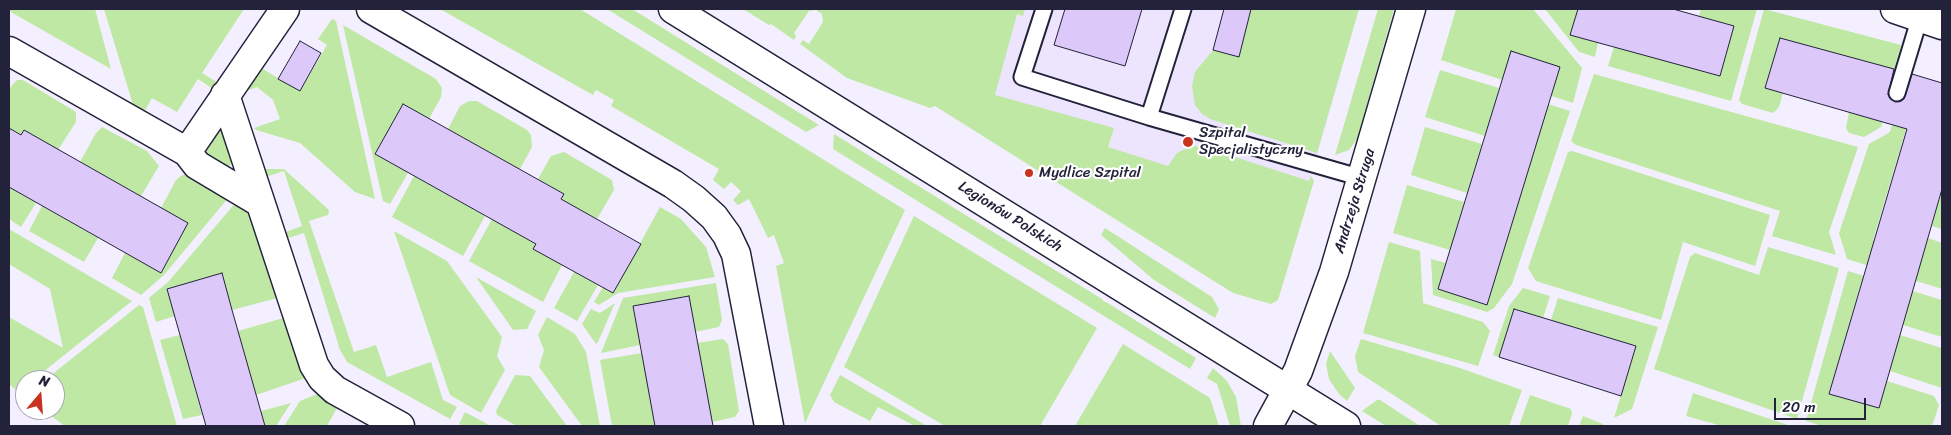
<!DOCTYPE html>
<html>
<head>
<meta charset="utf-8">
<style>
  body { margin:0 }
  #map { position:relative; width:1951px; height:435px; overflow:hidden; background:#f4effe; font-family:Sriracha,sans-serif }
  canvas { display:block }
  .frame { position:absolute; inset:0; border:10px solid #22223b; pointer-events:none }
  .north { position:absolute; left:15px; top:370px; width:50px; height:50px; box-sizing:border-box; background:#fff; border:1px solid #a7a7b1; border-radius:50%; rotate:18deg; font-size:14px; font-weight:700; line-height:20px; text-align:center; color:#22223b }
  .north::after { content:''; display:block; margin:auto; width:18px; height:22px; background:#c8321e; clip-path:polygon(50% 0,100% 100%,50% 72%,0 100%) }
  .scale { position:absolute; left:1774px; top:398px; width:92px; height:22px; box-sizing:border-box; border:2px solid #22223b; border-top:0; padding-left:6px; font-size:15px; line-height:18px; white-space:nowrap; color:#22223b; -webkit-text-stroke:4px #fff; paint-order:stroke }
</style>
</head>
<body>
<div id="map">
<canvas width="1951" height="435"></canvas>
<div class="frame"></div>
<div class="north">N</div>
<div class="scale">20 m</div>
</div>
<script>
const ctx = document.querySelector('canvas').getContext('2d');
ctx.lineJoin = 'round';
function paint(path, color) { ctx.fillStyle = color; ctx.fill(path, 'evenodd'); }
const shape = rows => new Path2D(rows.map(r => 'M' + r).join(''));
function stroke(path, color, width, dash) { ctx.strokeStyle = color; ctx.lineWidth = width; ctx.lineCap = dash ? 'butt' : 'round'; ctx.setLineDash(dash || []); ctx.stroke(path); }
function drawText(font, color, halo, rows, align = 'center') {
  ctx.font = font + ' Sriracha,sans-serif'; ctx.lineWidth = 4.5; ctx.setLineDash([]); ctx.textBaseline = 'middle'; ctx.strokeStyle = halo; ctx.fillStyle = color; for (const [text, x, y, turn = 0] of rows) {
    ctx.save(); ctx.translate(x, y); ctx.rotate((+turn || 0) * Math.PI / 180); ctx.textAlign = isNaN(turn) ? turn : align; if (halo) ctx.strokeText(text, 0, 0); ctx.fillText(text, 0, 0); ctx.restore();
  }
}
paint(shape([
  [847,9,1359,9,1306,194,1267,259]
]), '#ede4fd');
paint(shape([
  [9,9,95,9,111,69,9,11],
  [104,9,244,9,202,73,220,84,216,91,198,79,177,112,152,98,143,114,134,108],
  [440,9,580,9,905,210,805,423,776,266,784,263,774,235,768,238,749,199,738,205,733,200,741,191,731,182,724,189,713,180,719,169,611,106,614,100,596,90,593,95],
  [607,9,632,9,819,125,806,132],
  [743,9,1025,9,1023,16,1017,14,995,95,1114,128,1108,147,1168,166,1177,153,1191,146,1204,147,1309,181,1311,176,1314,181,1278,300,1271,304,1233,293,935,106,930,108,847,78,800,44,803,40,809,44,823,22,822,14,816,10,809,11,794,33,796,36,794,40,771,24,769,25],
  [1251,9,1359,9,1317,153,1210,119,1202,114,1195,105,1192,86,1195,72,1213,50,1239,57],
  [1378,9,1394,9,1357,139,1349,150,1335,155],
  [1456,9,1533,9,1582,68,1573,103,1441,60],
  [1545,9,1578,9,1570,35,1598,43,1595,57,1579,52],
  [1701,9,1757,9,1731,101,1608,66,1614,47,1720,76,1734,26,1699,16],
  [1764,9,1901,45,1888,91,1892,93,1881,127,1864,137,1849,133,1846,128,1849,112,1890,68,1780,38,1765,88,1783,93,1779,107,1773,113,1742,104,1739,100],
  [332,19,336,21,375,199,355,192,300,143,256,130,254,128,280,119,273,100,257,87,241,93,256,65,300,91,327,45,318,39],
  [343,25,436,79,442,88,441,97,429,119,403,104,375,154,408,173,390,204,383,201],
  [1440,70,1499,88,1485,136,1425,117],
  [1594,74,1858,147,1829,232,1836,255,1772,236,1780,211,1576,145,1571,141],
  [17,80,23,80,76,112,76,122,58,150,24,130,21,135,9,128,9,89],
  [1900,93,1920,98,1907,126,1873,240,1923,255,1928,238,1942,243,1942,289,1847,259,1839,233,1869,144,1890,132],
  [469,101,477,101,527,130,531,135,532,147,520,169,448,129,460,106],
  [1548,104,1570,111,1512,284,1494,308,1487,312,1433,295,1431,259,1446,263,1438,289,1487,305],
  [102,127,147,151,159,166,141,196,80,162,96,133],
  [1425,127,1482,144,1467,193,1411,175],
  [216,129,226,134,233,159,229,167,212,161,202,151],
  [834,134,1102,299,1104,302,1106,302,1196,358,1190,369,833,149],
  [1572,151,1770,215,1755,266,1683,242,1661,320,1536,281,1528,268,1568,152],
  [564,152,612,180,614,190,597,219,561,199,564,194,538,179,551,156],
  [264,169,284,169,329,210,328,215,309,221,354,352,376,345,387,377,431,362,443,400,457,407,450,419,347,362,340,350,304,233,282,240,280,234,302,226,284,171,262,178,261,170],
  [182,175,191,175,229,197,164,275,141,295,112,278,125,253,161,273,187,223,161,208,176,180],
  [414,176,485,216,463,256,392,217],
  [1407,185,1464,202,1450,250,1393,233],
  [9,187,36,203,21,227,9,219],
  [1942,189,1942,229,1932,226],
  [237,201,250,208,281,297,232,310,222,273,167,289,175,316,156,322,149,298,168,282],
  [42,206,98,238,84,262,29,231],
  [660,207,681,219,706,247,715,277,618,293,599,305,594,302,603,287,613,293],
  [914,216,1097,328,1040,426,945,426,844,367],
  [492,219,536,244,534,249,562,265,543,302,469,261],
  [1105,228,1212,297,1219,309,1215,318,1154,280,1101,235],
  [9,229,132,301,33,380,25,380,25,386,18,392,9,384,9,317,63,348,50,289,9,264],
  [394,231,447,261,502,337,497,356,505,370,481,413,450,395],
  [1389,242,1420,251,1423,303,1483,322,1490,331,1478,366,1363,333],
  [1768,247,1839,268,1797,419,1654,369,1690,257,1695,253,1759,275],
  [1848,271,1942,300,1942,337,1903,325,1911,297,1861,283,1829,394,1879,408,1887,381,1934,396,1939,405,1932,426,1822,426,1806,421],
  [574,272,598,285,577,321,554,308],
  [476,277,536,311,527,329,513,330],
  [716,283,722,320,719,327,695,332,688,296,633,306,640,345,601,353,623,298],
  [1523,288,1550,296,1543,318,1514,309,1499,357,1493,355,1509,306],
  [1558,298,1658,327,1632,409,1614,418,1636,346,1551,320],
  [615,303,598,342,596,344,582,324,591,309,600,313],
  [139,305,143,307,177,426,65,426,43,410,55,410,55,380,45,380],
  [287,317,306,378,256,395,238,331],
  [547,317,575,334,586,352,600,426,582,426,539,367,544,350,538,335],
  [180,335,202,415,183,419,160,340],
  [1900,335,1942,348,1942,388,1890,371],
  [723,339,728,344,739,411,735,417,712,422,697,343],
  [1361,339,1460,368,1522,390,1509,426,1441,426,1358,372,1355,356],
  [1123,344,1210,398,1219,426,1075,426],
  [1330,351,1355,388,1347,401,1339,394,1329,379,1326,364],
  [642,353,655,426,612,426,600,360],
  [1213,368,1227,381,1236,397,1241,426,1230,426,1217,384,1207,378],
  [515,375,530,376,567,426,517,426,497,415,496,411],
  [840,375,927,426,915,426,878,407,870,421,834,402,830,395],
  [320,393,339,404,327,426,284,426,300,401],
  [1693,393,1791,426,1722,426,1686,416],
  [1530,395,1571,409,1572,413,1568,426,1519,426],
  [1377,400,1380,400,1420,426,1386,426,1362,411],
  [291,403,276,426,265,426,261,411],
  [465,412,491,426,463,426,459,424],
  [1583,416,1603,424,1604,426,1579,426]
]), '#bee8a4');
const building = shape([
  [1065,9,1142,9,1125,66,1054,45,1065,9],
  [1224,9,1251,9,1239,57,1213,50,1224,9],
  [1578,9,1673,9,1734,26,1720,76,1570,35,1578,9],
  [1780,38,1894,69,1888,95,1895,102,1904,99,1912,74,1942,83,1942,189,1879,408,1829,394,1907,129,1765,88,1780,38],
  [300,41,321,53,300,91,278,79,300,41],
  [1511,51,1560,67,1487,305,1438,289,1511,51],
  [403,104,564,194,561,199,641,244,613,293,533,249,536,244,375,154,403,104],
  [9,128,21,135,24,130,188,223,161,273,9,187,9,128],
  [222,273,232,310,265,426,206,426,180,335,167,289,222,273],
  [689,296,713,426,655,426,633,306,689,296],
  [1514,309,1636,346,1621,396,1499,357,1514,309]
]);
paint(building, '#dcc9fa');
stroke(building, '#22223b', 1);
const lane = shape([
  [1044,9,1022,77,1149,117],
  [1183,9,1149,117,1362,178],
  [1897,93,1920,17]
]);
const street = shape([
  [371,9,673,184,694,199,714,217,727,235,736,254,769,426],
  [1895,9,1942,25],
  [9,51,187,152,197,165,259,202],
  [225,95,314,365,322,378,335,390,400,426],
  [187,152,285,9],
  [1268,426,1298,371,1334,272,1411,9]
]);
const secondary = shape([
  [673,9,1346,426]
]);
stroke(lane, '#22223b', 19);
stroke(street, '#22223b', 31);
stroke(secondary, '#22223b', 31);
stroke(lane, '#fff', 15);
stroke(street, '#fff', 28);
stroke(secondary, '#fff', 28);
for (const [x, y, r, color] of [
  [1188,142,6,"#c8321e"],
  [1029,173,5,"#c8321e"]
]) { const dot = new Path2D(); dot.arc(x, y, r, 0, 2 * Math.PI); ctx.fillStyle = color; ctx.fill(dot); stroke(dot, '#fff', 2); }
drawText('15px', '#22223b', '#fff', [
  ["Szpital",1199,133],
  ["Specjalistyczny",1199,150],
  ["Mydlice Szpital",1039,173]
], 'left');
drawText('15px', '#22223b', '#fff', [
  ["Andrzeja Struga",1355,201,-73],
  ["Legionów Polskich",1010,217,32]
]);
</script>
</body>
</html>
